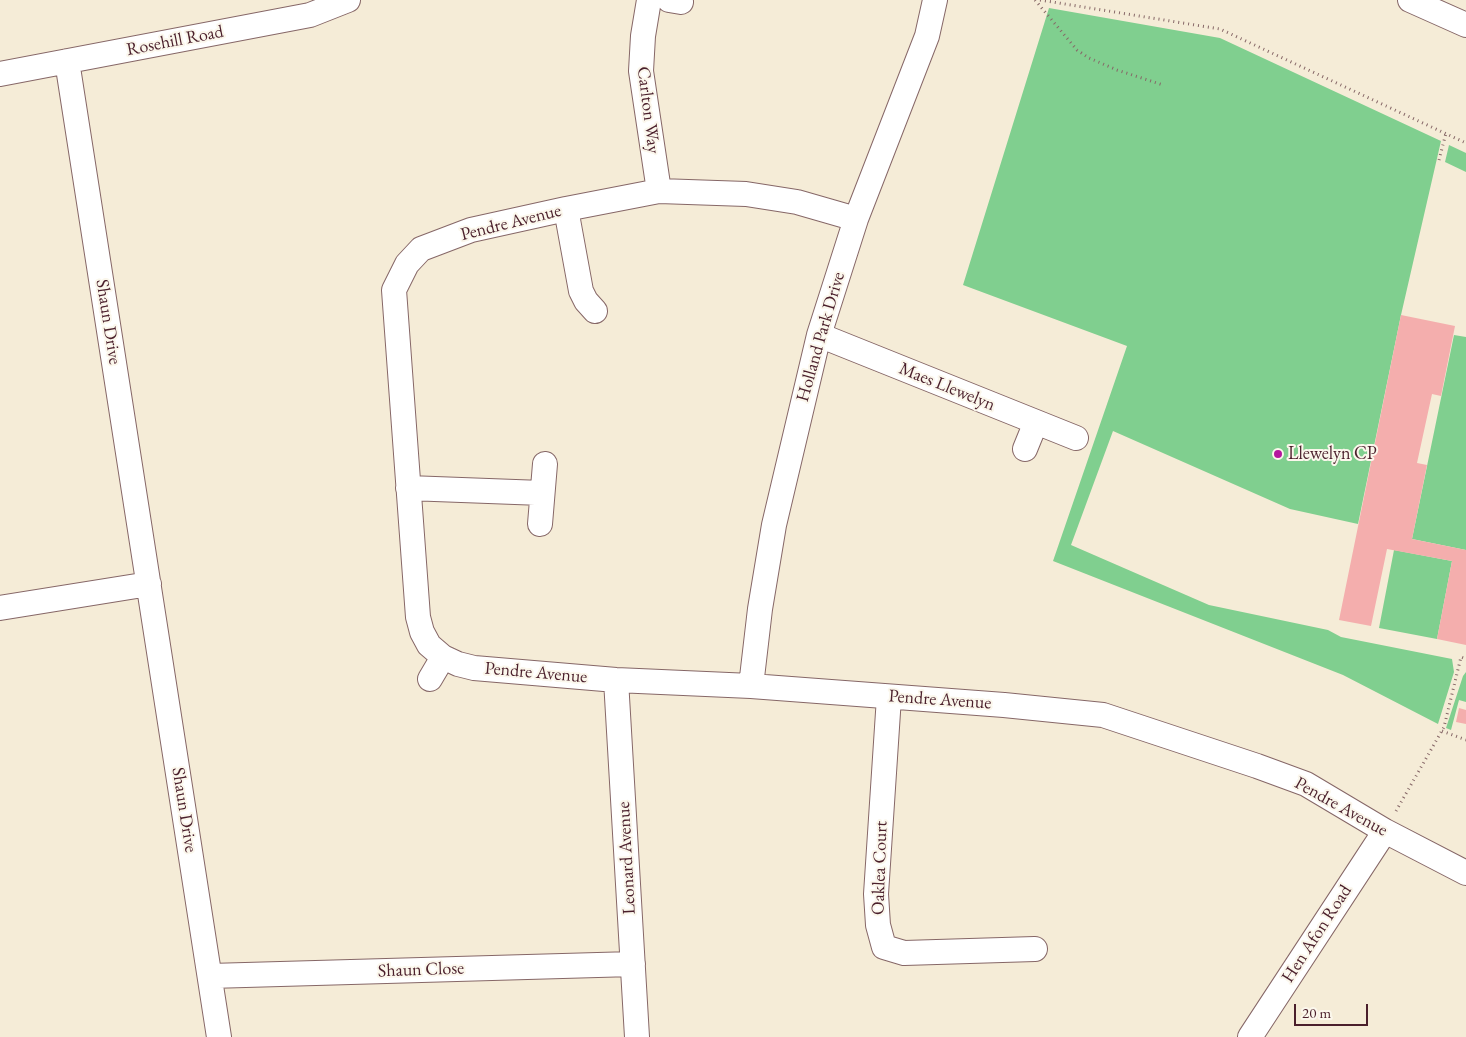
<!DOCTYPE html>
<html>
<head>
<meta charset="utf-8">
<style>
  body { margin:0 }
  #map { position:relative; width:1466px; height:1037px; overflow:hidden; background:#f5ecd7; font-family:"EB Garamond",serif }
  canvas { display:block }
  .scale { position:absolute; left:1294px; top:1004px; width:74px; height:22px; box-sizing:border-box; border:2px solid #4a1f2b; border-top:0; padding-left:6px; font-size:15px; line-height:18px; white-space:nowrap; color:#4a1f2b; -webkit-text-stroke:4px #fbf7ec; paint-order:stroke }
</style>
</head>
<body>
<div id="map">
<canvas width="1466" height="1037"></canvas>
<div class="scale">20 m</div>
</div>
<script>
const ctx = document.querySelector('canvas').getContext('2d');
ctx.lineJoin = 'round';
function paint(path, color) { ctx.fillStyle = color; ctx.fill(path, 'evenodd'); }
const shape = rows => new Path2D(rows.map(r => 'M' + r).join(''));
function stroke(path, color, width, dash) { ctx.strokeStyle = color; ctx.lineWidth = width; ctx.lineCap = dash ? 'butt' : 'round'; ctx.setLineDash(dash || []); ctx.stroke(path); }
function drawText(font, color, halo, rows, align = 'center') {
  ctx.font = font + ' "EB Garamond",serif'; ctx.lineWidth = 4; ctx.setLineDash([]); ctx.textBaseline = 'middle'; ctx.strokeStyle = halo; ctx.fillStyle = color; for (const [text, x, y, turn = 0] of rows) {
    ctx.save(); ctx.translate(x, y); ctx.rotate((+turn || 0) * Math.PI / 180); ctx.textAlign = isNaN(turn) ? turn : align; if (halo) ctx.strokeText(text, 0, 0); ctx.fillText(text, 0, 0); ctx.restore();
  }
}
paint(shape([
  [1049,8,1220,38,1441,141,1401,315,1358,524,1290,509,1113,431,1071,545,1209,605,1328,630,1341,637,1452,659,1454,672,1438,724,1343,675,1053,561,1127,346,963,285],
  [1449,145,1466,153,1466,172,1445,162],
  [1454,335,1466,337,1466,550,1412,539],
  [1394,550,1452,561,1437,639,1379,628],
  [1466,672,1466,702,1459,700,1451,730,1446,728,1463,676]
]), '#80cf8f');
paint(shape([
  [1401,315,1455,326,1441,396,1432,394,1417,463,1427,465,1412,539,1466,550,1466,645,1437,639,1452,561,1387,549,1371,626,1339,620],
  [1459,708,1466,710,1466,724,1456,722]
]), '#f4aead');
const street = shape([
  [649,0,643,36,641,71,659,191],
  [669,0,681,2],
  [1410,0,1466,25],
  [67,61,219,1037],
  [0,74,310,15,348,0],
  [566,209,581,291,586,301,595,311],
  [856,219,797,202,746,194,659,191,566,209,471,230,421,249,407,264,394,290,418,617,422,632,429,645,443,657,458,664,474,668,616,680,751,686,1004,705,1103,715,1257,766,1306,784,1385,831,1466,873],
  [819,335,1076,438],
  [1025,449,1036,422],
  [408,488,542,493],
  [540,524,545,464],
  [0,608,149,584],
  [430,679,443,657],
  [616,680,637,1037],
  [751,686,760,609,774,525,819,335,856,219,927,36,935,0],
  [889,697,876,894,878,925,884,947,904,953,1035,949],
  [210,976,633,964],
  [1250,1037,1385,831]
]);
stroke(street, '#866767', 26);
stroke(shape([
  [1035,0,1077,50,1089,58,1117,70,1163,85],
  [1040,0,1220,29,1466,143],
  [1439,160,1446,133],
  [1442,731,1466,740],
  [1396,811,1444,727,1461,657,1466,659]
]), '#866767', 3, [1, 4]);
stroke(street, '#fff', 24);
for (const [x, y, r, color] of [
  [1278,454,5,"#b5179e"]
]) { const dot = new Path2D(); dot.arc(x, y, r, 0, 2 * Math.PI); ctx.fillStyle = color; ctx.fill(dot); stroke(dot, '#fbf7ec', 2); }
drawText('18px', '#4a1f2b', '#fbf7ec', [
  ["Rosehill Road",175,41,-11],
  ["Carlton Way",648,110,83],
  ["Pendre Avenue",511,223,-14],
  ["Shaun Drive",108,322,81],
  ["Holland Park Drive",821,337,-74],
  ["Maes Llewelyn",947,387,22],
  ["Pendre Avenue",536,673,5],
  ["Pendre Avenue",940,700,4],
  ["Pendre Avenue",1341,807,29],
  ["Shaun Drive",184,810,81],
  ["Leonard Avenue",627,858,-93],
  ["Oaklea Court",880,868,-88],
  ["Hen Afon Road",1317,934,-57],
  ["Shaun Close",421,970,-2]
]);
drawText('18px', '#4a1f2b', '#fbf7ec', [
  ["Llewelyn CP",1288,454]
], 'left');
</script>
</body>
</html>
